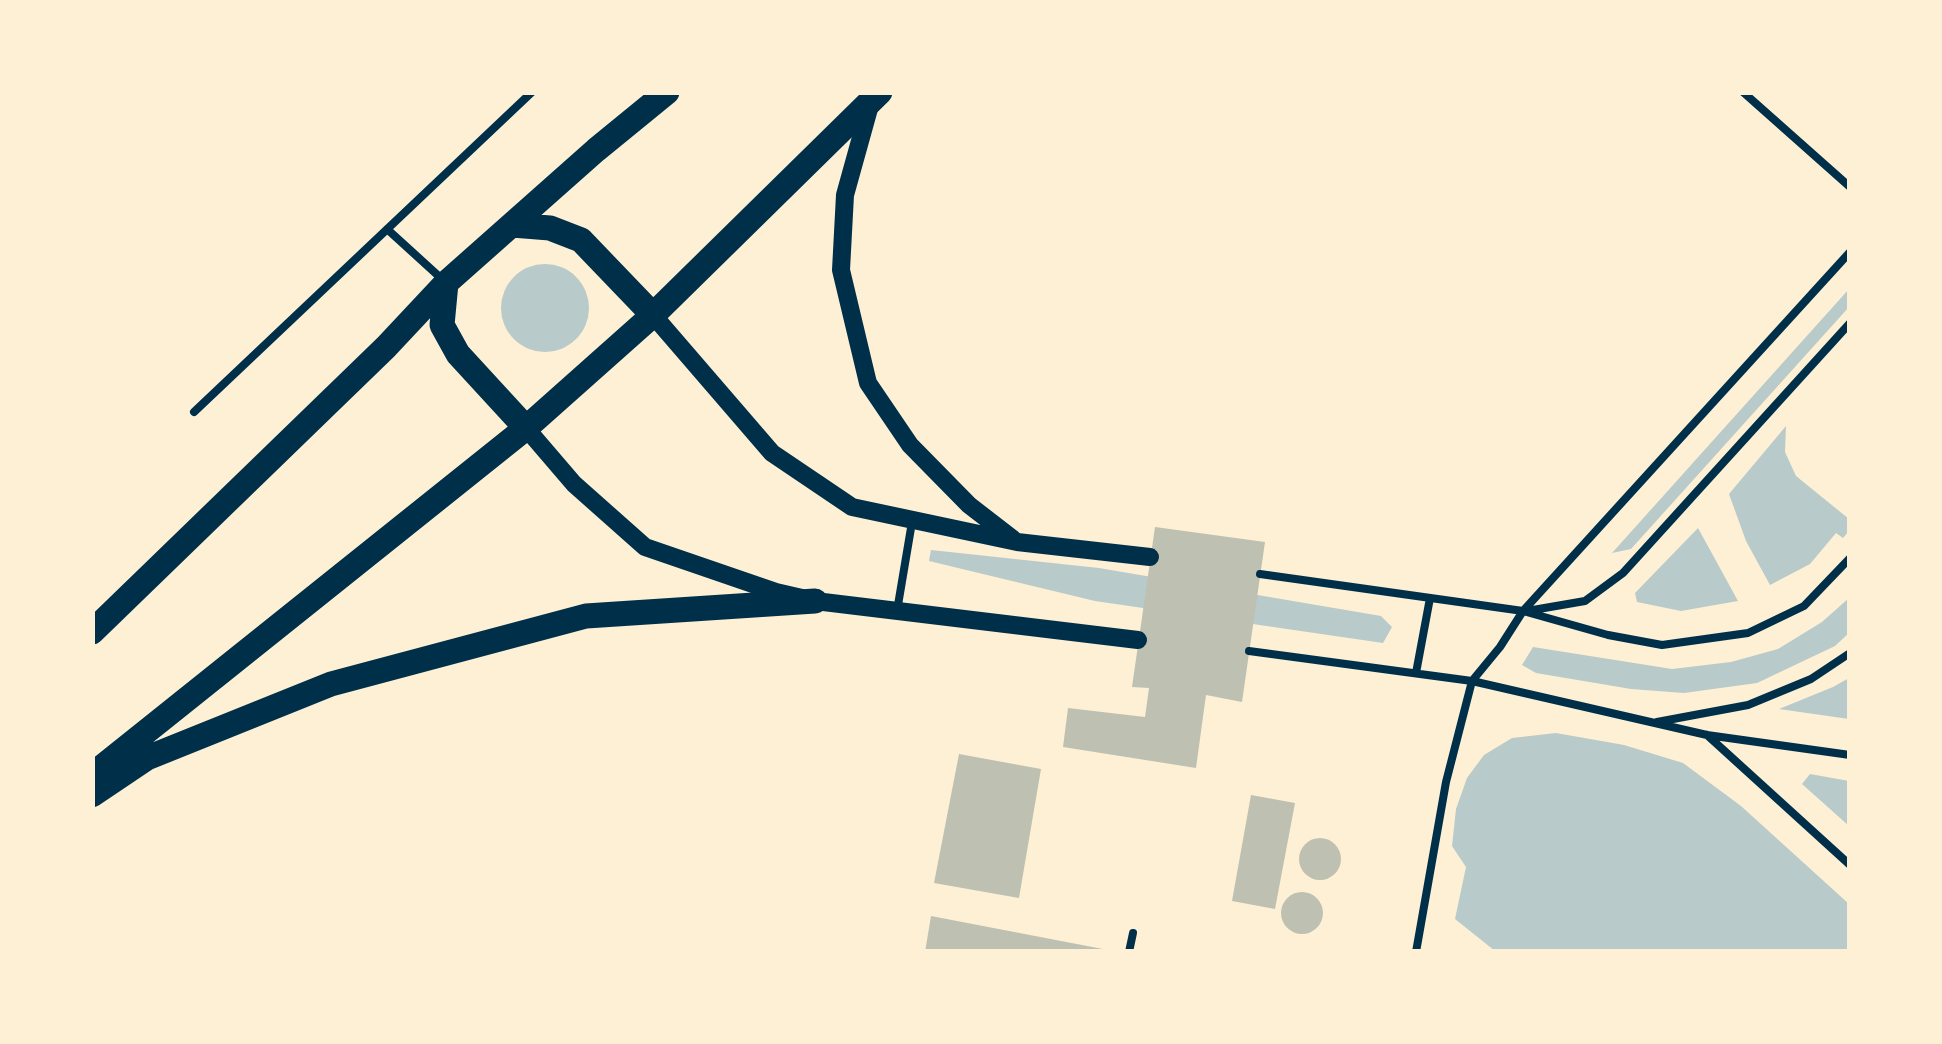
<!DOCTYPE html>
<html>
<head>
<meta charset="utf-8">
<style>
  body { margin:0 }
  #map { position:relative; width:1942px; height:1044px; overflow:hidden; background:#fdf0d5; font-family:"Archivo Narrow",sans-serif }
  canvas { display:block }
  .frame { position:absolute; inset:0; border:95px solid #fdf0d5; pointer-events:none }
</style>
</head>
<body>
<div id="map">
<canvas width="1942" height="1044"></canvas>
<div class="frame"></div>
</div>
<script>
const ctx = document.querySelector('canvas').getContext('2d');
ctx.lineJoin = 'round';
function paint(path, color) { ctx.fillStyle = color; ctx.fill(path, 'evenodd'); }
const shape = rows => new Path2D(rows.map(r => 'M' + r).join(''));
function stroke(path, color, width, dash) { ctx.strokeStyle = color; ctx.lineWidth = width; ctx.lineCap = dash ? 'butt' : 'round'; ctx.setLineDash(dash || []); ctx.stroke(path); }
paint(shape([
  '501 308a44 44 0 1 1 88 0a44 44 0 1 1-88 0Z',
  [1849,289,1849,307,1631,549,1612,553],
  [1786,426,1785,452,1796,476,1849,519,1849,531,1843,538,1836,533,1810,564,1770,585,1746,541,1729,494],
  [1698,528,1738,601,1681,611,1637,602,1635,593],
  [931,550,1099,568,1381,616,1392,627,1383,643,1095,601,929,561],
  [1849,598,1849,633,1835,646,1757,683,1684,693,1631,689,1536,673,1522,665,1533,647,1672,669,1731,662,1778,649,1822,622],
  [1849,678,1849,719,1779,709,1833,687],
  [1556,733,1624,745,1683,763,1741,806,1849,904,1849,951,1495,951,1455,919,1466,867,1452,846,1456,809,1467,778,1484,755,1512,738],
  [1810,774,1849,781,1849,826,1802,784]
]), '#b9caca');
paint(shape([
  [1155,527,1265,542,1242,702,1206,695,1196,768,1063,747,1068,708,1145,717,1149,688,1132,687],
  [959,754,1041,769,1019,898,934,883],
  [1251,795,1295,803,1275,909,1232,901],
  '1299 859a21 21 0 1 1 42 0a21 21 0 1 1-42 0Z',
  '1281 913a21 21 0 1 1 42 0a21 21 0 1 1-42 0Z',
  [931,916,1108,950,1108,952,925,952]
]), '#bec0b2');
stroke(shape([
  [1743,92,1850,187],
  [387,229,443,280],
  [194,412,532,92],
  [1260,574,1523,611,1608,635,1662,645,1748,633,1804,606,1850,558],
  [897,611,912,522],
  [1527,611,1585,601,1623,573,1850,323],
  [1249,651,1472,681,1707,735,1850,755],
  [1416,673,1430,598],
  [1657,722,1748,705,1811,679,1850,653],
  [1707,735,1850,865],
  [1129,952,1133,933],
  [1416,952,1446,782,1472,681,1500,647,1523,611,1850,252]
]), '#003049', 8);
stroke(shape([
  [870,105,845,195,841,270,868,383,910,445,969,505,1013,539],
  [653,315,772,453,852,507,1017,542,1150,557],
  [526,428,574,484,645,547,776,592,815,601,1138,640]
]), '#003049', 18);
stroke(shape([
  [512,225,550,228,581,240,653,315],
  [446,283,442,325,458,354,526,428],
  [92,632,386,347,446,283,596,150,667,92],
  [92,775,526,428,653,315,880,92],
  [92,795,147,758,331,684,586,616,815,601]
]), '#003049', 25);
</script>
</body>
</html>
